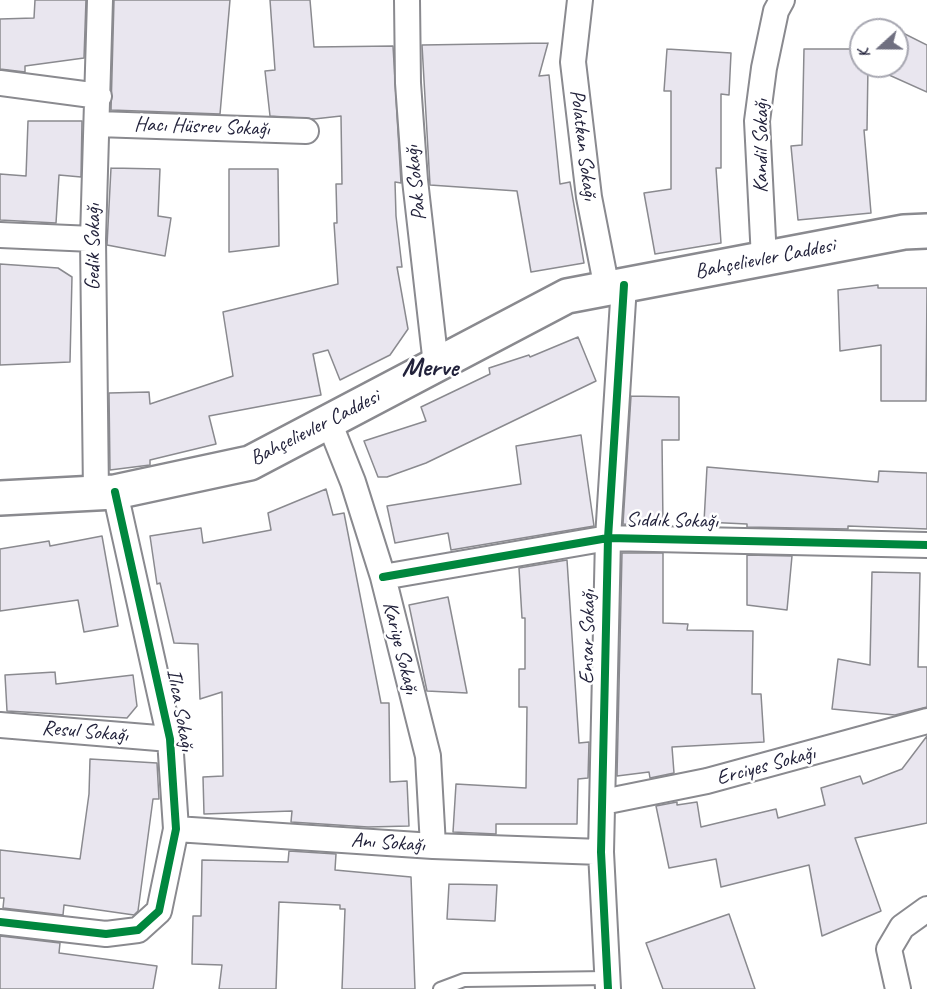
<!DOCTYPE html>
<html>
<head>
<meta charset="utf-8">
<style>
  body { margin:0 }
  #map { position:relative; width:927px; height:989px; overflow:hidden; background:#fff; font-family:Caveat,sans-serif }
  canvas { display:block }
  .north { position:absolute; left:849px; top:18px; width:60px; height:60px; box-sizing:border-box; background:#fff; border:2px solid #a7a7b1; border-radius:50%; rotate:249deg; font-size:16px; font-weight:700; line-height:24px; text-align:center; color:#22223b }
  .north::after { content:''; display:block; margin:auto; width:21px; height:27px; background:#6f6f80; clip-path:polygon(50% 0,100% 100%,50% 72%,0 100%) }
</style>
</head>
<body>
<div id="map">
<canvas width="927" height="989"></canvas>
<div class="north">K</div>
</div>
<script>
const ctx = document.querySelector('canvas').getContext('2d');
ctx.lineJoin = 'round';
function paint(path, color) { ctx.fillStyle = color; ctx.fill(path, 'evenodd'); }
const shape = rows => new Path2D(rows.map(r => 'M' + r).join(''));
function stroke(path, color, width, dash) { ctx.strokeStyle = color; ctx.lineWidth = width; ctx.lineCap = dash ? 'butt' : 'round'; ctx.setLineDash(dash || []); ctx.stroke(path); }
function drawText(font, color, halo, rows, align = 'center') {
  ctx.font = font + ' Caveat,sans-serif'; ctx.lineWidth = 5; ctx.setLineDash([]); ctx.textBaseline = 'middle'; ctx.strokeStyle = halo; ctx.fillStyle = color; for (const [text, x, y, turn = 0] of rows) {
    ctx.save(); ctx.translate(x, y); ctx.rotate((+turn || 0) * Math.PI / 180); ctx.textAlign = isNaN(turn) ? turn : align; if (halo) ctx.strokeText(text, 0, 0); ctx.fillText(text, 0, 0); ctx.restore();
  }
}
const building = shape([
  [35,0,86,0,84,58,25,66,25,72,0,69,0,19,34,18,35,0],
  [114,0,230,0,220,114,111,110,114,0],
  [270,0,310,0,314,47,393,46,401,183,395,182,396,216,402,267,397,267,408,329,390,355,340,380,328,350,313,354,321,395,209,416,216,444,150,460,150,465,110,470,109,393,149,392,150,404,233,376,223,312,338,284,334,223,337,223,336,184,342,184,341,116,314,119,270,116,265,71,275,70,270,0],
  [897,30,927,45,927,92,869,66,897,66,897,30],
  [548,43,539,76,549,75,560,184,570,182,584,263,531,272,517,191,430,185,422,45,548,43],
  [667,49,731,53,729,95,721,94,721,168,716,168,721,243,655,254,644,193,671,189,671,91,664,91,667,49],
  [804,49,861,49,861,66,868,66,867,130,864,130,871,213,798,220,791,146,802,145,804,49],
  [28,121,82,121,81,177,59,175,56,223,0,220,0,174,26,176,28,121],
  [111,168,160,169,158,216,171,218,165,256,107,245,111,168],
  [229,169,278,169,279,246,229,252,229,169],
  [0,264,58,268,72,277,70,362,0,365,0,264],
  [878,285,878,288,927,288,926,401,881,401,881,345,840,351,838,290,878,285],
  [578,337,596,381,426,463,387,477,378,477,364,441,426,421,421,407,490,374,489,368,529,355,530,357,578,337],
  [631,396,679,397,679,440,662,440,663,525,623,524,631,396],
  [581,435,594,526,451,550,448,533,395,543,387,506,521,484,516,446,581,435],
  [707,467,878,482,879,471,927,473,927,529,848,526,848,529,747,527,747,524,704,522,707,467],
  [326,489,333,515,344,513,381,703,389,703,390,782,407,781,409,826,368,827,291,822,292,811,204,814,203,777,223,776,222,692,200,699,198,644,174,643,160,583,157,584,150,536,201,528,203,543,271,530,268,513,326,489],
  [102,536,118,626,84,632,78,600,0,611,0,549,49,541,50,546,102,536],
  [622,553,663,553,663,623,688,624,687,630,753,631,752,694,761,694,764,742,672,747,674,773,650,778,649,772,617,776,622,553],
  [747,555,792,556,787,610,747,605,747,555],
  [567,560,579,743,589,742,588,778,578,779,577,824,496,824,496,834,453,832,456,784,526,788,527,707,519,707,519,669,525,669,525,618,522,618,519,568,567,560],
  [872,572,920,573,918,667,927,667,927,707,895,715,832,709,838,659,870,665,872,572],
  [448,597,467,693,427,691,409,605,448,597],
  [55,672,56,684,133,675,137,706,127,718,7,711,5,675,55,672],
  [927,736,927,823,855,838,881,911,822,936,809,865,721,887,716,859,669,868,656,806,677,802,677,805,697,802,701,827,776,809,778,818,825,805,821,788,860,776,863,784,902,769,927,736],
  [90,759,157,763,159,799,153,799,138,911,134,915,64,905,63,915,3,908,4,898,0,898,0,850,80,859,89,794,90,759],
  [289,851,336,854,335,870,411,877,415,989,342,989,345,909,340,909,340,905,279,902,276,989,219,989,222,965,192,964,193,916,201,916,202,860,288,862,289,851],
  [449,884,497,885,495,921,447,919,449,884],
  [729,914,755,989,663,989,646,943,729,914],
  [0,936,60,943,59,953,157,966,153,989,0,989,0,936]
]);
paint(building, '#e9e6ef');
stroke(building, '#8a8a8f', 1.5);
const service = shape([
  [440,989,464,980,607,978]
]);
const minor = shape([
  [407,0,408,83,415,180,436,365],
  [580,0,573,62,589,197,607,289],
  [0,83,99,96],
  [97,124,306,131],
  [0,235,93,239],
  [764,259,757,121,764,68,776,11,782,0],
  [329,422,353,482,383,577,428,756,433,846],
  [96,494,93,239,100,0],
  [383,577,608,538,927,545],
  [0,725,170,739],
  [603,802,707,781,927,721],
  [176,829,433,846,601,852],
  [0,922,106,934,138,930,159,911,176,829,170,739,115,492],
  [608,989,601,852,608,538,624,285],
  [898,989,889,949,902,927,927,909]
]);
const secondary = shape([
  [0,498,115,492,250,463,567,296,904,232,927,231]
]);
stroke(service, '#8a8a8f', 16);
stroke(minor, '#8a8a8f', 28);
stroke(secondary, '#8a8a8f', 38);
stroke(service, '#fff', 12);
stroke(minor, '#fff', 24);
stroke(secondary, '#fff', 33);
stroke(shape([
  [383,577,608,538,927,545],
  [0,922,106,934,138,930,159,911,176,829,170,739,115,492],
  [608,989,601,852,608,538,624,285]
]), '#00873e', 8);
drawText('21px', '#22223b', '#fff', [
  ["Hacı Hüsrev Sokağı",202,127,2],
  ["Polatkan Sokağı",583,145,83],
  ["Kandil Sokağı",761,146,-90],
  ["Pak Sokağı",416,183,-96],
  ["Gedik Sokağı",93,247,-90],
  ["Bahçelievler Caddesi",765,259,-11],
  ["Bahçelievler Caddesi",315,428,-27],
  ["Sıddık Sokağı",672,521,1],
  ["Ensar Sokağı",588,637,-89],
  ["Kariye Sokağı",400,648,76],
  ["Ilıca Sokağı",180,710,80],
  ["Resul Sokağı",85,732,5],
  ["Erciyes Sokağı",766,766,-15],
  ["Anı Sokağı",388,843,4]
]);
drawText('bold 27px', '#22223b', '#fff', [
  ["Merve",430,368]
]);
</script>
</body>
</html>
